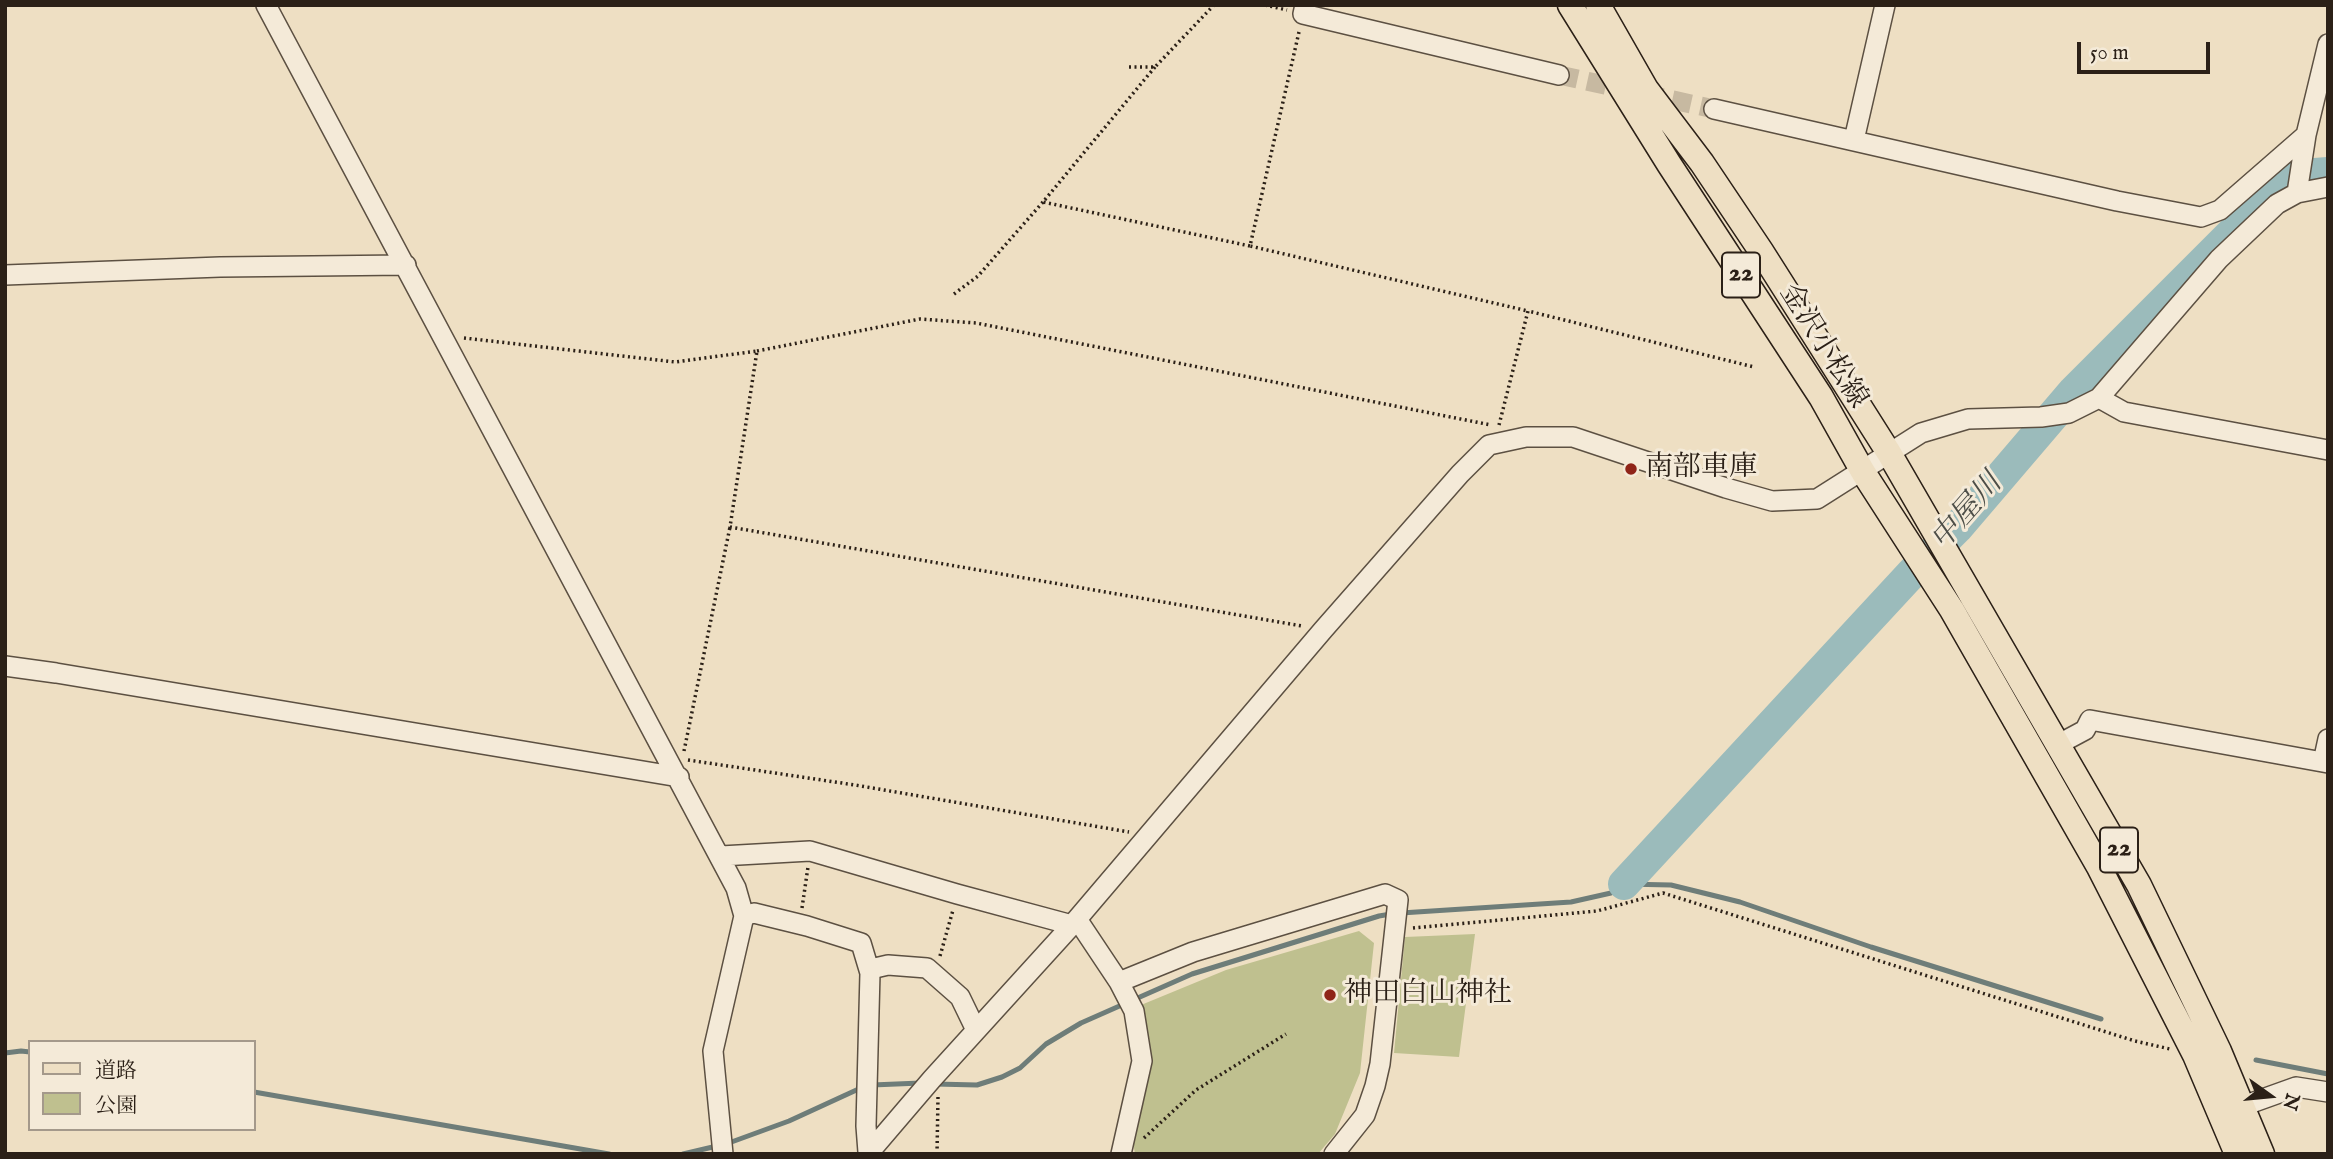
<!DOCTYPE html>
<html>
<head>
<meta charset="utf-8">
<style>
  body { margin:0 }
  #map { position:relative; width:2333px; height:1159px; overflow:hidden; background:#eedfc3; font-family:"IM FELL English","Noto Serif JP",serif }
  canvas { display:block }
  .frame { position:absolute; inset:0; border:7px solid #2b2017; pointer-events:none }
  .legend { position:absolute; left:28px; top:1040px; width:228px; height:91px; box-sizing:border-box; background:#f4ead8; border:2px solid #a4998b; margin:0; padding:9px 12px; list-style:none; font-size:21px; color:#2b2017 }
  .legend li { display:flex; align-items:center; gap:14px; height:35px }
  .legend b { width:35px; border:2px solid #a4998b }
  .north { position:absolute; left:2235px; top:1061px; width:70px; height:70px; -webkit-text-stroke:5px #f4ead8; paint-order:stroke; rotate:105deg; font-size:19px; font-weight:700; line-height:28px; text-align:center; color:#2b2017 }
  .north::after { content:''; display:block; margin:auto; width:24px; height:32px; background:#2b2017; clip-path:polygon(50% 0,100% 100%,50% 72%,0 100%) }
  .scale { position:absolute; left:2077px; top:42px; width:133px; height:32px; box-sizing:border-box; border:4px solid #2b2017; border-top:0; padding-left:9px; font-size:21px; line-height:24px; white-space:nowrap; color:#2b2017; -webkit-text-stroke:5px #f4ead8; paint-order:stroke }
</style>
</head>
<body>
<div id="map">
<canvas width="2333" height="1159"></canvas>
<div class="frame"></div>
<ul class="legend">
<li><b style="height:9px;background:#eedfc3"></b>道路</li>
<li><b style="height:19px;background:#bfc08f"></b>公園</li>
</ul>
<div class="north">N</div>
<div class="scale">50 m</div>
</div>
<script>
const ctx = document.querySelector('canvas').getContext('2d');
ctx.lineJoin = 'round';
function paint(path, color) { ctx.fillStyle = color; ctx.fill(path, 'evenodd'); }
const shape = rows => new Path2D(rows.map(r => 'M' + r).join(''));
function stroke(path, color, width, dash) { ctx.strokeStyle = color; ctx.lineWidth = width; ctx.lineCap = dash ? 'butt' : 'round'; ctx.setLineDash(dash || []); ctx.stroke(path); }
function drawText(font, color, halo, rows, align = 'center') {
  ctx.font = font + ' "IM FELL English","Noto Serif JP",serif'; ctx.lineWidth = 6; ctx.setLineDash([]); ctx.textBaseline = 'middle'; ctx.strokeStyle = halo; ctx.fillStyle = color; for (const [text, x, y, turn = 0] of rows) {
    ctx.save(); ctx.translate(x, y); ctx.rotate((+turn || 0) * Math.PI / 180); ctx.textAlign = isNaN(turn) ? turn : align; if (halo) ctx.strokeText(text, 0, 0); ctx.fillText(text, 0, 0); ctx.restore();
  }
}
paint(shape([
  [1359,931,1374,943,1360,1073,1335,1134,1318,1154,1135,1154,1133,1142,1151,1056,1141,1005,1226,970],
  [1475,934,1459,1057,1394,1053,1405,937]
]), '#bfc08f');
stroke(shape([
  [1401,913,1571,902,1611,893,1624,884,1671,885,1740,902,1871,947,2101,1019],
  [5,1053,21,1051,30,1052],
  [2256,1060,2328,1074],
  [935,1084,977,1085,1002,1077,1020,1068,1046,1044,1081,1023,1192,974,1379,916,1391,914],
  [872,1085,921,1083],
  [254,1092,609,1154],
  [726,1144,789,1121,863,1087],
  [683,1154,717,1146]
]), '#6e7d79', 5);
stroke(shape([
  [1624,884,1911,574,1957,528,2074,391,2289,176,2328,173]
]), '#9bbbbb', 32);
stroke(shape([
  [1559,75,1714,109]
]), '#c7b9a1', 19, [19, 10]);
const minor = shape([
  [266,5,736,888,744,916,713,1051,723,1154],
  [1305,5,1303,14,1559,75],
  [1714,109,2117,201,2201,217,2220,210,2306,135],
  [1854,140,1885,5],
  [2297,193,2328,187],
  [5,275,220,267,406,265],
  [2099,398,2124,412,2328,450],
  [5,666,56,673,679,777],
  [2057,745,2085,730,2090,720,2328,763],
  [2323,762,2328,739],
  [721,856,810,851,957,894,1072,925],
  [744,916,754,913,807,926,861,943,870,973,866,1126,868,1152],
  [1077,919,1119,982,1134,1011,1142,1061,1121,1154],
  [870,973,875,968,888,965,927,968,960,997,976,1030],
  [1119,982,1193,952,1385,894,1398,900,1380,1064,1375,1086,1365,1115,1334,1154],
  [2243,1106,2296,1087,2328,1092],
  [868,1154,932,1079,1072,925,1323,630,1460,474,1489,445,1526,437,1573,437,1726,488,1772,501,1817,499,1921,433,1968,419,2041,417,2069,413,2099,398,2219,259,2277,204,2297,193,2306,135,2328,44]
]);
const major = shape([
  [1570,5,1669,164,1821,397,1863,472,1952,610,2099,867,2195,1055,2237,1154],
  [1598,5,1646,89,1702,163,1761,251,1889,453,2139,885,2219,1051,2262,1154]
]);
stroke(minor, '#5c5042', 22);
stroke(major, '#2b2017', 27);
stroke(shape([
  [1265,5,1287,10],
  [1299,32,1250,246,1528,311],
  [1129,67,1155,67,1214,5],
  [1155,67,1043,202,1250,246],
  [954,294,978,276,1043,202],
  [464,338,675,362,757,351,730,527,1302,626],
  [757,351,920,319,976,323,1491,425],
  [1499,425,1528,311,1754,367],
  [684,751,730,527],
  [688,760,855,785,1129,832],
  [802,908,808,867],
  [1413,928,1597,911,1663,893,2135,1041,2170,1049],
  [940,956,953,910],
  [1144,1138,1196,1090,1286,1034],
  [937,1154,938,1097]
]), '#2b2017', 3.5, [2, 3.5]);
stroke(minor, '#f4ead8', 19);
stroke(major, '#eedfc3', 24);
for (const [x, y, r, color] of [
  [1631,469,7,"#8f2418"],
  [1330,995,7,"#8f2418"]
]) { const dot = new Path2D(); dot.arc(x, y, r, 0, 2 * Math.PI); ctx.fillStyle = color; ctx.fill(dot); stroke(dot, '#f4ead8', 2.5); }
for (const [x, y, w] of [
  [1741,275,38],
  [2119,850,38]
]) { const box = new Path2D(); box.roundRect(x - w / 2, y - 22.5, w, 45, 5); ctx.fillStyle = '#f4ead8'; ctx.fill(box); stroke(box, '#2b2017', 2); }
drawText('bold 26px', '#2b2017', null, [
  ["22",1741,275],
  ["22",2119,850]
]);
drawText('28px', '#2b2017', '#f4ead8', [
  ["金沢小松線",1822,347,58]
]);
drawText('28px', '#2b2017', '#f4ead8', [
  ["南部車庫",1645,469],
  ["神田白山神社",1344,995]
], 'left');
drawText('italic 30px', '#4d4e48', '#f4ead8', [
  ["中屋川",1968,513,-49]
]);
</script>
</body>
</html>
